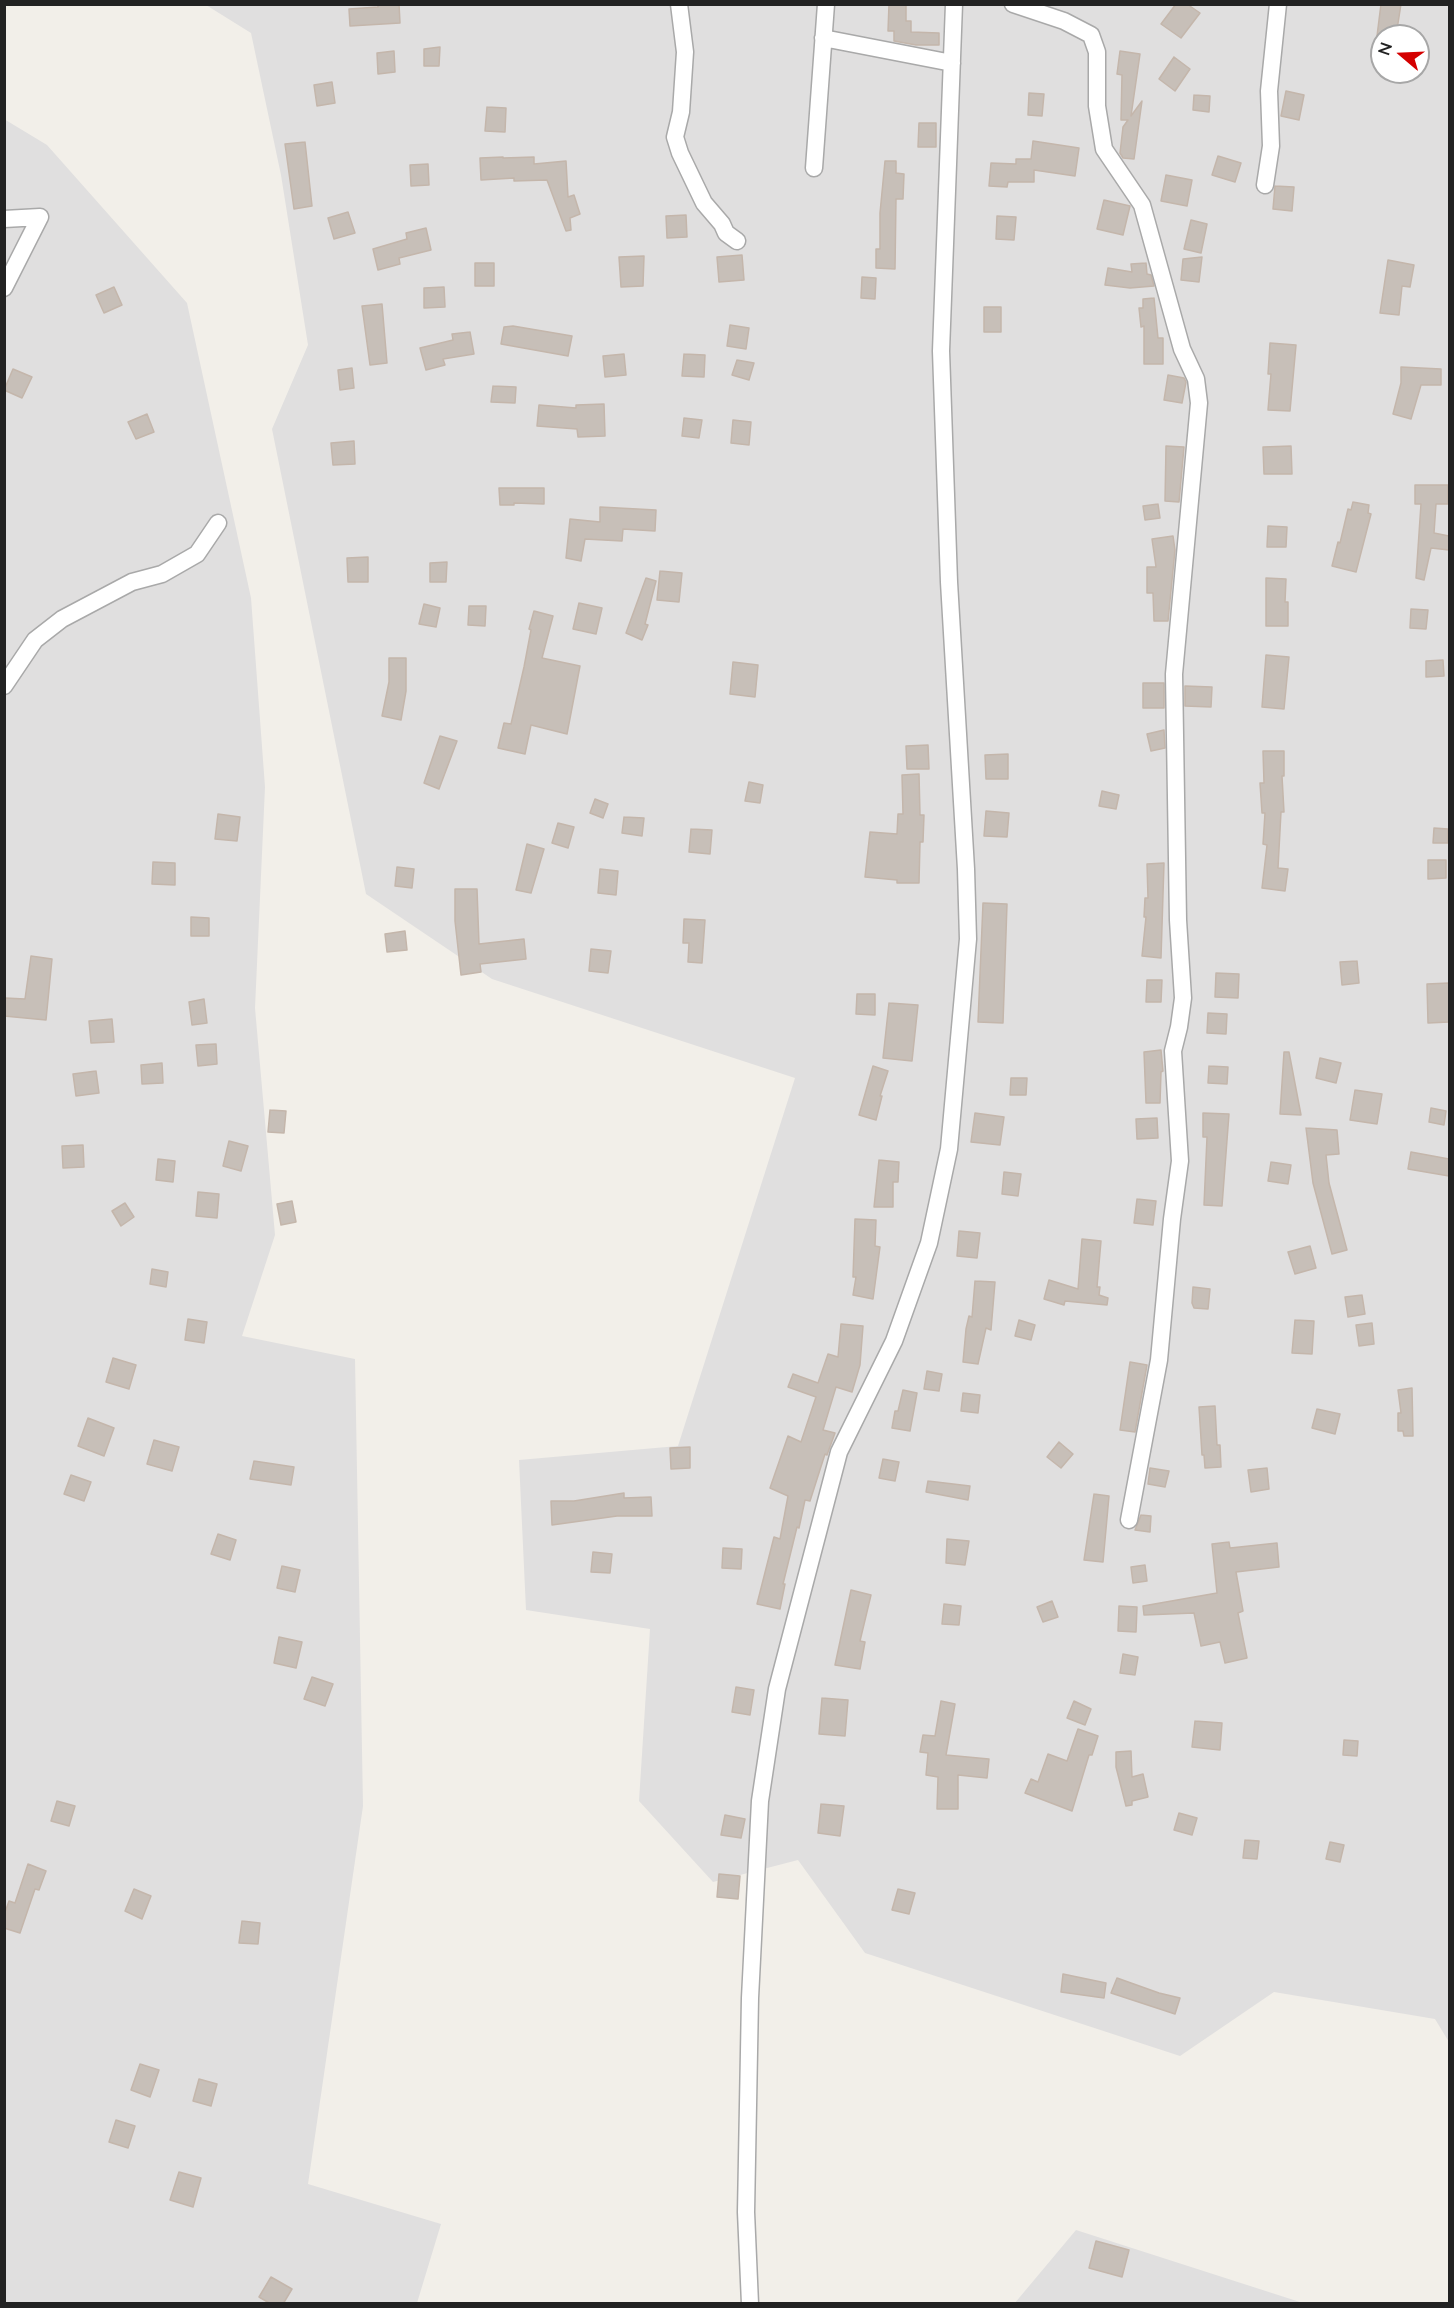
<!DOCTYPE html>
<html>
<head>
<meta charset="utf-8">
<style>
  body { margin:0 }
  #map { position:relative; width:1454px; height:2308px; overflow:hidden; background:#f2efe9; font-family:Lato,sans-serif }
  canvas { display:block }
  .frame { position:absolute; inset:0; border:6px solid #222; pointer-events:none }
  .north { position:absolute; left:1370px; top:24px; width:60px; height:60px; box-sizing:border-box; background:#fff; border:2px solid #a7a7a7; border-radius:50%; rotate:289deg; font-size:16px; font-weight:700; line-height:24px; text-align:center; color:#222 }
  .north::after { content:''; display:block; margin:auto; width:21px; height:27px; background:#d40000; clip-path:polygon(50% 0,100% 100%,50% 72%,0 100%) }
</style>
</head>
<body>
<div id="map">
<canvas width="1454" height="2308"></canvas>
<div class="frame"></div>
<div class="north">N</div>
</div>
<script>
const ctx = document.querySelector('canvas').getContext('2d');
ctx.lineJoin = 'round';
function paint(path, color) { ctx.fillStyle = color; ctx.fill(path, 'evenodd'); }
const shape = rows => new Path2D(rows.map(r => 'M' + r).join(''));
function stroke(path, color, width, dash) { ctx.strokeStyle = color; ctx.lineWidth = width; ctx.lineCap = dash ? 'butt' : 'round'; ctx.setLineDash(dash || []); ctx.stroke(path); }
paint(shape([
  [206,5,1449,5,1449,2042,1435,2019,1274,1992,1180,2056,865,1953,798,1860,713,1882,639,1801,650,1629,526,1610,519,1460,678,1446,795,1078,492,979,366,894,272,429,308,345,281,175,251,33],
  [1382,36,1418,36,1418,72,1382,72],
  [4,119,47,145,187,303,251,598,265,787,255,1008,275,1235,242,1336,355,1359,363,1806,308,2184,441,2224,417,2303,5,2303],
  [1076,2230,1303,2303,1014,2304]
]), '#e0dfdf');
const building = shape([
  [378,4,399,4,400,23,350,26,349,9,378,7,378,4],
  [889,4,906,4,906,21,911,21,911,32,939,33,939,45,916,45,894,41,894,31,888,31,889,4],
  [1176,4,1187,4,1200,13,1181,38,1161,24,1176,4],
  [1381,4,1401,4,1396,36,1377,36,1381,4],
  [440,47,439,66,424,66,424,49,440,47],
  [394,51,395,72,378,74,377,53,394,51],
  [1120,51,1140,54,1131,116,1142,101,1134,159,1123,158,1120,153,1123,127,1128,120,1121,120,1122,75,1117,74,1120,51],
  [1174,57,1190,69,1175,91,1159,79,1174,57],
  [332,82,335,103,317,106,314,85,332,82],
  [1286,91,1304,95,1299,120,1281,116,1286,91],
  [1029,93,1044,94,1042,116,1028,115,1029,93],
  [1194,95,1210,96,1209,112,1193,110,1194,95],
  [487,107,506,108,505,132,485,131,487,107],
  [919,123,936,123,936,147,918,147,919,123],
  [1033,141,1079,148,1075,176,1034,170,1034,182,1008,182,1007,187,989,186,991,163,1016,164,1016,159,1031,159,1033,141],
  [305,142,312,206,294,209,285,144,305,142],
  [1218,156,1241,163,1235,182,1212,175,1218,156],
  [503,157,503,158,534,157,534,164,566,161,568,197,574,195,580,214,570,218,571,230,566,231,547,180,514,181,514,178,481,180,480,158,503,157],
  [885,161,896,161,896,173,904,174,903,199,896,199,895,269,876,268,876,249,880,249,880,213,885,161],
  [428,164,429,185,411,186,410,165,428,164],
  [1166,175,1192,180,1187,206,1161,201,1166,175],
  [1275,186,1294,187,1292,211,1273,209,1275,186],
  [1104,200,1130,206,1123,235,1097,229,1104,200],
  [348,212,355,233,334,239,328,218,348,212],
  [686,215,687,237,667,238,666,216,686,215],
  [997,216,1016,217,1014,240,996,239,997,216],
  [1191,220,1207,224,1201,253,1184,249,1191,220],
  [426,228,431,250,399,258,400,264,378,270,373,249,407,239,406,233,426,228],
  [742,255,744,280,719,282,717,257,742,255],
  [644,256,643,286,621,287,619,257,644,256],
  [1202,257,1199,282,1181,280,1183,259,1202,257],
  [1388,260,1414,265,1410,287,1402,286,1399,315,1380,313,1388,260],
  [475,263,494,263,494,286,475,286,475,263],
  [1146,263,1147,274,1151,275,1154,286,1130,288,1105,285,1108,268,1132,272,1131,264,1146,263],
  [862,277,876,278,875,299,861,298,862,277],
  [114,287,122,305,104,313,96,295,114,287],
  [444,287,445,307,424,308,424,288,444,287],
  [1154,298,1158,338,1163,338,1163,364,1144,364,1144,326,1141,327,1139,308,1143,308,1143,299,1154,298],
  [382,304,387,363,370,365,362,306,382,304],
  [984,307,1001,307,1001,332,984,332,984,307],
  [730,325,749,328,746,349,727,346,730,325],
  [513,326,572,336,568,356,501,344,504,327,513,326],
  [470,332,474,354,443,359,445,365,426,370,420,348,453,340,452,334,470,332],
  [1270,343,1296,345,1290,411,1268,410,1271,374,1268,374,1270,343],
  [624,354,626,375,605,377,603,356,624,354],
  [684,354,705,355,704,377,682,376,684,354],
  [737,360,754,363,749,380,732,375,737,360],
  [1401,367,1441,369,1441,385,1421,385,1411,419,1393,414,1401,383,1401,367],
  [352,368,354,388,340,390,338,370,352,368],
  [13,369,32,377,22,398,4,390,13,369],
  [1168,375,1184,378,1186,382,1182,403,1164,400,1168,375],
  [493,386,516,387,515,403,491,402,493,386],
  [604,404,605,436,578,437,577,429,537,426,539,405,576,408,576,405,604,404],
  [147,414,154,432,136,439,128,422,147,414],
  [684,418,702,420,699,438,682,436,684,418],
  [733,420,751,422,749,445,731,443,733,420],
  [354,441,355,464,333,465,331,443,354,441],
  [1166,446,1184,447,1179,502,1165,501,1166,446],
  [1291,446,1292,474,1264,474,1263,447,1291,446],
  [1415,485,1448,485,1448,504,1436,504,1434,533,1449,536,1449,550,1431,548,1424,580,1416,578,1421,504,1415,504,1415,485],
  [499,488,544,488,544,504,514,503,514,505,500,505,499,488],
  [1353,502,1369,505,1368,513,1371,514,1356,572,1332,566,1338,542,1340,543,1348,509,1351,510,1353,502],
  [1158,504,1160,518,1145,520,1143,506,1158,504],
  [600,507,656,510,655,531,623,529,622,541,585,539,581,561,566,558,570,519,600,522,600,507],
  [1268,526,1287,527,1286,547,1267,547,1268,526],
  [1173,536,1175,550,1168,621,1154,621,1153,593,1147,593,1147,567,1156,567,1152,539,1173,536],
  [368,557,368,582,348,582,347,558,368,557],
  [447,562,446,582,430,582,430,563,447,562],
  [660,571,682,573,679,602,657,600,660,571],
  [646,578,656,581,645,624,648,625,642,640,626,633,646,578],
  [1266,578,1286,579,1285,602,1288,602,1288,626,1266,626,1266,578],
  [579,603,602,608,596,634,573,629,579,603],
  [424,604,440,608,436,627,419,624,424,604],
  [469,606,486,606,485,626,468,625,469,606],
  [1411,609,1428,610,1426,629,1410,628,1411,609],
  [534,611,553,616,542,658,580,666,567,734,531,725,525,754,498,748,504,723,511,724,524,667,531,630,529,629,534,611],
  [1266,655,1289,657,1284,709,1262,707,1266,655],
  [389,658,406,658,406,691,401,720,382,716,389,682,389,658],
  [1443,660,1444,676,1426,677,1426,661,1443,660],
  [733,662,758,665,755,697,730,694,733,662],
  [1143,683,1164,683,1164,708,1143,708,1143,683],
  [1185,686,1212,687,1211,707,1185,706,1185,686],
  [1164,730,1165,748,1151,751,1147,734,1164,730],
  [440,736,457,741,439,789,424,783,440,736],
  [928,745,929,769,907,769,906,746,928,745],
  [1263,751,1284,751,1284,776,1282,776,1284,812,1281,812,1278,868,1288,869,1285,891,1262,888,1267,845,1263,844,1265,813,1262,813,1260,783,1264,783,1263,751],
  [1008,754,1008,779,986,779,985,755,1008,754],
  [919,774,920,815,924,815,923,842,920,842,919,883,897,883,897,880,865,877,870,832,897,834,898,814,903,814,902,775,919,774],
  [749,782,763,785,760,803,745,801,749,782],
  [1102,791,1119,795,1116,809,1099,806,1102,791],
  [595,799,608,804,603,818,590,813,595,799],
  [986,811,1009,813,1007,837,984,836,986,811],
  [218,814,240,817,237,841,215,839,218,814],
  [624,817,644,818,642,836,622,833,624,817],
  [558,823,574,827,568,848,552,843,558,823],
  [1434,828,1448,829,1448,843,1433,843,1434,828],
  [691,829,712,830,710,854,689,852,691,829],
  [527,844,544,849,531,893,516,890,527,844],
  [1428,860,1446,860,1446,878,1428,879,1428,860],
  [153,862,175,863,175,885,152,884,153,862],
  [1164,863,1161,958,1142,956,1146,917,1144,917,1145,898,1148,898,1147,864,1164,863],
  [397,867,414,869,412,888,395,886,397,867],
  [600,869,618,871,616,895,598,893,600,869],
  [455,889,477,889,479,944,524,939,526,959,480,964,481,972,461,975,455,921,455,889],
  [983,903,1007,904,1003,1023,978,1022,983,903],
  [191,917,209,918,209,936,191,936,191,917],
  [684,919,705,920,702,963,688,962,689,943,683,943,684,919],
  [405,931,407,950,387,952,385,934,405,931],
  [591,949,611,951,608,973,589,971,591,949],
  [31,956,52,959,46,1020,4,1016,5,998,25,999,31,956],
  [1357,961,1359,983,1342,985,1340,962,1357,961],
  [1216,973,1239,974,1238,998,1215,997,1216,973],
  [1147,980,1162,980,1161,1002,1146,1002,1147,980],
  [1449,983,1449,1022,1428,1023,1427,984,1449,983],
  [857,994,875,994,875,1015,856,1014,857,994],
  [204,999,207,1023,192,1025,189,1002,204,999],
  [889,1003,918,1005,912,1061,883,1058,889,1003],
  [1208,1013,1227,1014,1226,1034,1207,1033,1208,1013],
  [112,1019,114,1042,91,1043,89,1021,112,1019],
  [216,1044,217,1064,198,1066,196,1045,216,1044],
  [1161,1050,1163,1071,1161,1072,1160,1103,1146,1103,1144,1052,1161,1050],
  [1284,1052,1289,1052,1301,1115,1280,1114,1284,1052],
  [1320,1058,1341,1063,1336,1083,1316,1078,1320,1058],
  [162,1063,163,1083,142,1084,141,1065,162,1063],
  [873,1066,888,1071,880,1096,882,1096,876,1120,859,1115,873,1066],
  [1209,1066,1228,1067,1227,1084,1208,1083,1209,1066],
  [96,1071,99,1093,76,1096,73,1074,96,1071],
  [1011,1078,1027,1078,1026,1095,1010,1095,1011,1078],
  [1355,1090,1382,1094,1377,1124,1350,1120,1355,1090],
  [1431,1108,1446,1111,1444,1125,1429,1122,1431,1108],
  [270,1110,286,1111,284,1133,268,1132,270,1110],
  [975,1113,1004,1117,1000,1145,971,1142,975,1113],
  [1203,1113,1229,1114,1222,1206,1204,1205,1207,1137,1203,1137,1203,1113],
  [1157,1118,1158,1138,1137,1139,1136,1119,1157,1118],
  [1306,1128,1337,1130,1339,1154,1326,1155,1329,1183,1347,1250,1332,1254,1313,1183,1306,1128],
  [229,1141,248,1146,241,1171,223,1166,229,1141],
  [83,1145,84,1167,63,1168,62,1146,83,1145],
  [1411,1152,1449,1159,1449,1176,1408,1169,1411,1152],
  [158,1159,175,1161,173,1182,156,1180,158,1159],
  [879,1160,899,1162,898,1182,893,1182,893,1207,874,1207,879,1160],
  [1271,1162,1291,1165,1288,1184,1268,1181,1271,1162],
  [1004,1172,1021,1174,1018,1196,1002,1194,1004,1172],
  [198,1192,219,1194,217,1218,196,1216,198,1192],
  [1137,1199,1156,1201,1153,1225,1134,1223,1137,1199],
  [292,1201,296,1222,281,1225,277,1204,292,1201],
  [125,1203,134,1217,121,1226,112,1211,125,1203],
  [855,1219,876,1220,875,1246,880,1247,873,1299,853,1295,856,1277,853,1277,855,1219],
  [959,1231,980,1233,977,1258,957,1256,959,1231],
  [1082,1239,1101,1241,1097,1287,1100,1287,1099,1295,1108,1298,1107,1305,1065,1301,1064,1305,1044,1299,1049,1280,1078,1289,1082,1239],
  [1310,1246,1316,1268,1295,1274,1288,1252,1310,1246],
  [152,1269,168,1272,166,1287,150,1284,152,1269],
  [975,1281,995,1282,991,1330,986,1328,978,1364,963,1362,966,1329,969,1316,972,1317,975,1281],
  [1193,1287,1210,1289,1208,1309,1194,1308,1192,1303,1193,1287],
  [1362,1295,1365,1314,1348,1317,1345,1297,1362,1295],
  [188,1319,207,1322,204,1343,185,1340,188,1319],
  [1019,1320,1035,1325,1031,1340,1015,1336,1019,1320],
  [1295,1320,1314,1321,1312,1354,1292,1353,1295,1320],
  [1372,1323,1374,1344,1359,1346,1356,1325,1372,1323],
  [841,1324,863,1326,860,1365,852,1392,836,1387,823,1430,835,1433,827,1455,825,1454,810,1501,805,1500,799,1528,797,1527,783,1584,785,1584,780,1609,757,1604,774,1537,780,1539,788,1496,770,1488,788,1436,801,1442,816,1397,788,1387,793,1374,818,1383,828,1354,838,1357,841,1324],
  [113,1358,136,1365,129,1389,106,1382,113,1358],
  [1130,1362,1147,1365,1135,1432,1120,1430,1130,1362],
  [927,1371,942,1374,939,1391,924,1389,927,1371],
  [1412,1388,1413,1436,1404,1436,1403,1431,1398,1431,1398,1413,1401,1413,1398,1390,1412,1388],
  [903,1390,917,1393,910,1431,892,1428,895,1411,898,1411,903,1390],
  [963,1393,980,1395,978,1413,961,1411,963,1393],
  [1215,1406,1217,1445,1220,1445,1221,1467,1205,1468,1204,1455,1202,1455,1199,1407,1215,1406],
  [1317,1409,1340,1414,1335,1434,1312,1428,1317,1409],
  [88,1418,114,1428,104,1456,78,1446,88,1418],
  [154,1440,179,1447,172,1471,147,1464,154,1440],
  [1059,1442,1073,1454,1061,1468,1047,1457,1059,1442],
  [690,1447,690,1468,671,1469,670,1448,690,1447],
  [883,1459,899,1462,895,1481,879,1478,883,1459],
  [254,1461,294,1467,291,1485,250,1479,254,1461],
  [1150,1468,1169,1471,1165,1487,1148,1484,1150,1468],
  [1267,1468,1269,1489,1251,1492,1248,1470,1267,1468],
  [71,1475,91,1482,84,1501,64,1494,71,1475],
  [928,1481,970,1486,968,1500,926,1492,928,1481],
  [624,1493,624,1498,651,1497,652,1516,617,1516,552,1525,551,1501,574,1501,624,1493],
  [1094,1494,1109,1496,1103,1562,1084,1560,1094,1494],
  [1141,1515,1151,1516,1150,1532,1135,1530,1141,1515],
  [218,1534,236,1540,230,1560,211,1554,218,1534],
  [947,1539,969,1541,965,1565,946,1563,947,1539],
  [1229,1542,1230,1548,1277,1543,1279,1567,1236,1572,1243,1611,1238,1613,1247,1658,1225,1663,1220,1642,1201,1646,1194,1613,1144,1615,1143,1606,1217,1593,1212,1544,1229,1542],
  [723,1548,742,1549,741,1569,722,1568,723,1548],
  [593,1552,612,1554,610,1573,591,1572,593,1552],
  [1145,1565,1147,1581,1133,1583,1131,1567,1145,1565],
  [282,1566,300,1570,295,1592,277,1588,282,1566],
  [851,1590,871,1595,860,1641,865,1642,860,1669,835,1665,851,1590],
  [1052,1601,1058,1617,1043,1622,1037,1607,1052,1601],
  [944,1604,961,1606,959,1625,942,1624,944,1604],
  [1119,1606,1137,1607,1136,1632,1118,1631,1119,1606],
  [279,1637,302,1642,296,1668,274,1663,279,1637],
  [1123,1654,1138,1657,1135,1675,1120,1673,1123,1654],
  [312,1677,333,1684,325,1706,304,1699,312,1677],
  [736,1687,754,1690,750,1715,732,1712,736,1687],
  [822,1698,848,1700,845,1736,819,1734,822,1698],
  [941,1701,955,1704,946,1755,989,1759,987,1778,958,1775,958,1809,937,1809,938,1777,926,1775,928,1753,920,1752,923,1735,935,1736,941,1701],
  [1074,1701,1091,1709,1085,1725,1067,1718,1074,1701],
  [1195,1721,1222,1723,1220,1750,1192,1747,1195,1721],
  [1078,1729,1098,1736,1092,1755,1089,1755,1072,1811,1025,1793,1031,1779,1038,1782,1048,1754,1067,1761,1078,1729],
  [1344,1740,1358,1741,1357,1756,1343,1755,1344,1740],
  [1131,1751,1132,1777,1143,1774,1148,1797,1132,1801,1132,1805,1126,1806,1116,1767,1116,1752,1131,1751],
  [57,1801,75,1806,69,1826,51,1821,57,1801],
  [821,1804,844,1806,840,1836,818,1833,821,1804],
  [1179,1813,1197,1818,1192,1835,1174,1830,1179,1813],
  [725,1815,745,1819,741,1838,721,1835,725,1815],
  [1245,1840,1259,1841,1257,1859,1243,1858,1245,1840],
  [1330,1842,1344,1845,1340,1862,1326,1859,1330,1842],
  [28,1864,46,1871,39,1890,35,1889,20,1933,4,1928,4,1915,9,1901,15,1903,28,1864],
  [719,1874,740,1876,738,1899,717,1897,719,1874],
  [134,1889,151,1896,142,1919,125,1911,134,1889],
  [898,1889,915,1893,909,1914,892,1910,898,1889],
  [242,1921,260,1923,258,1944,239,1943,242,1921],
  [1063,1974,1106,1983,1104,1998,1061,1992,1063,1974],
  [1117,1978,1159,1993,1180,1998,1175,2014,1111,1993,1117,1978],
  [140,2064,159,2070,150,2097,131,2090,140,2064],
  [199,2079,217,2084,211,2106,193,2101,199,2079],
  [116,2120,135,2126,128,2148,109,2142,116,2120],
  [179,2172,201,2178,193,2207,170,2200,179,2172],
  [1096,2241,1129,2250,1122,2277,1089,2268,1096,2241],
  [271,2277,292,2289,283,2304,271,2304,259,2297,271,2277]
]);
paint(building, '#c7bfb8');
stroke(building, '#c4b6ab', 1.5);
const minor = shape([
  [679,4,685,52,681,112,675,137,680,153,704,203,722,224,726,233,737,241],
  [1013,4,1064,21,1091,35,1097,52,1097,106,1104,149,1142,205,1182,349,1196,379,1199,403,1174,674,1178,920,1183,998,1179,1027,1173,1051,1180,1161,1172,1219,1159,1360,1129,1520],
  [823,38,952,63],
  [814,168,826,4],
  [1265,185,1271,146,1269,91,1278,4],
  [4,219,40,217],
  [4,288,40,217],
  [4,686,35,640,62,619,132,582,162,574,197,554,218,523],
  [750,2304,746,2212,750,1998,760,1801,777,1689,839,1452,894,1341,929,1243,949,1149,968,939,966,869,949,582,941,351,954,4]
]);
stroke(minor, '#a9a9a9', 19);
stroke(minor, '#fff', 16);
</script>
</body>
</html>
